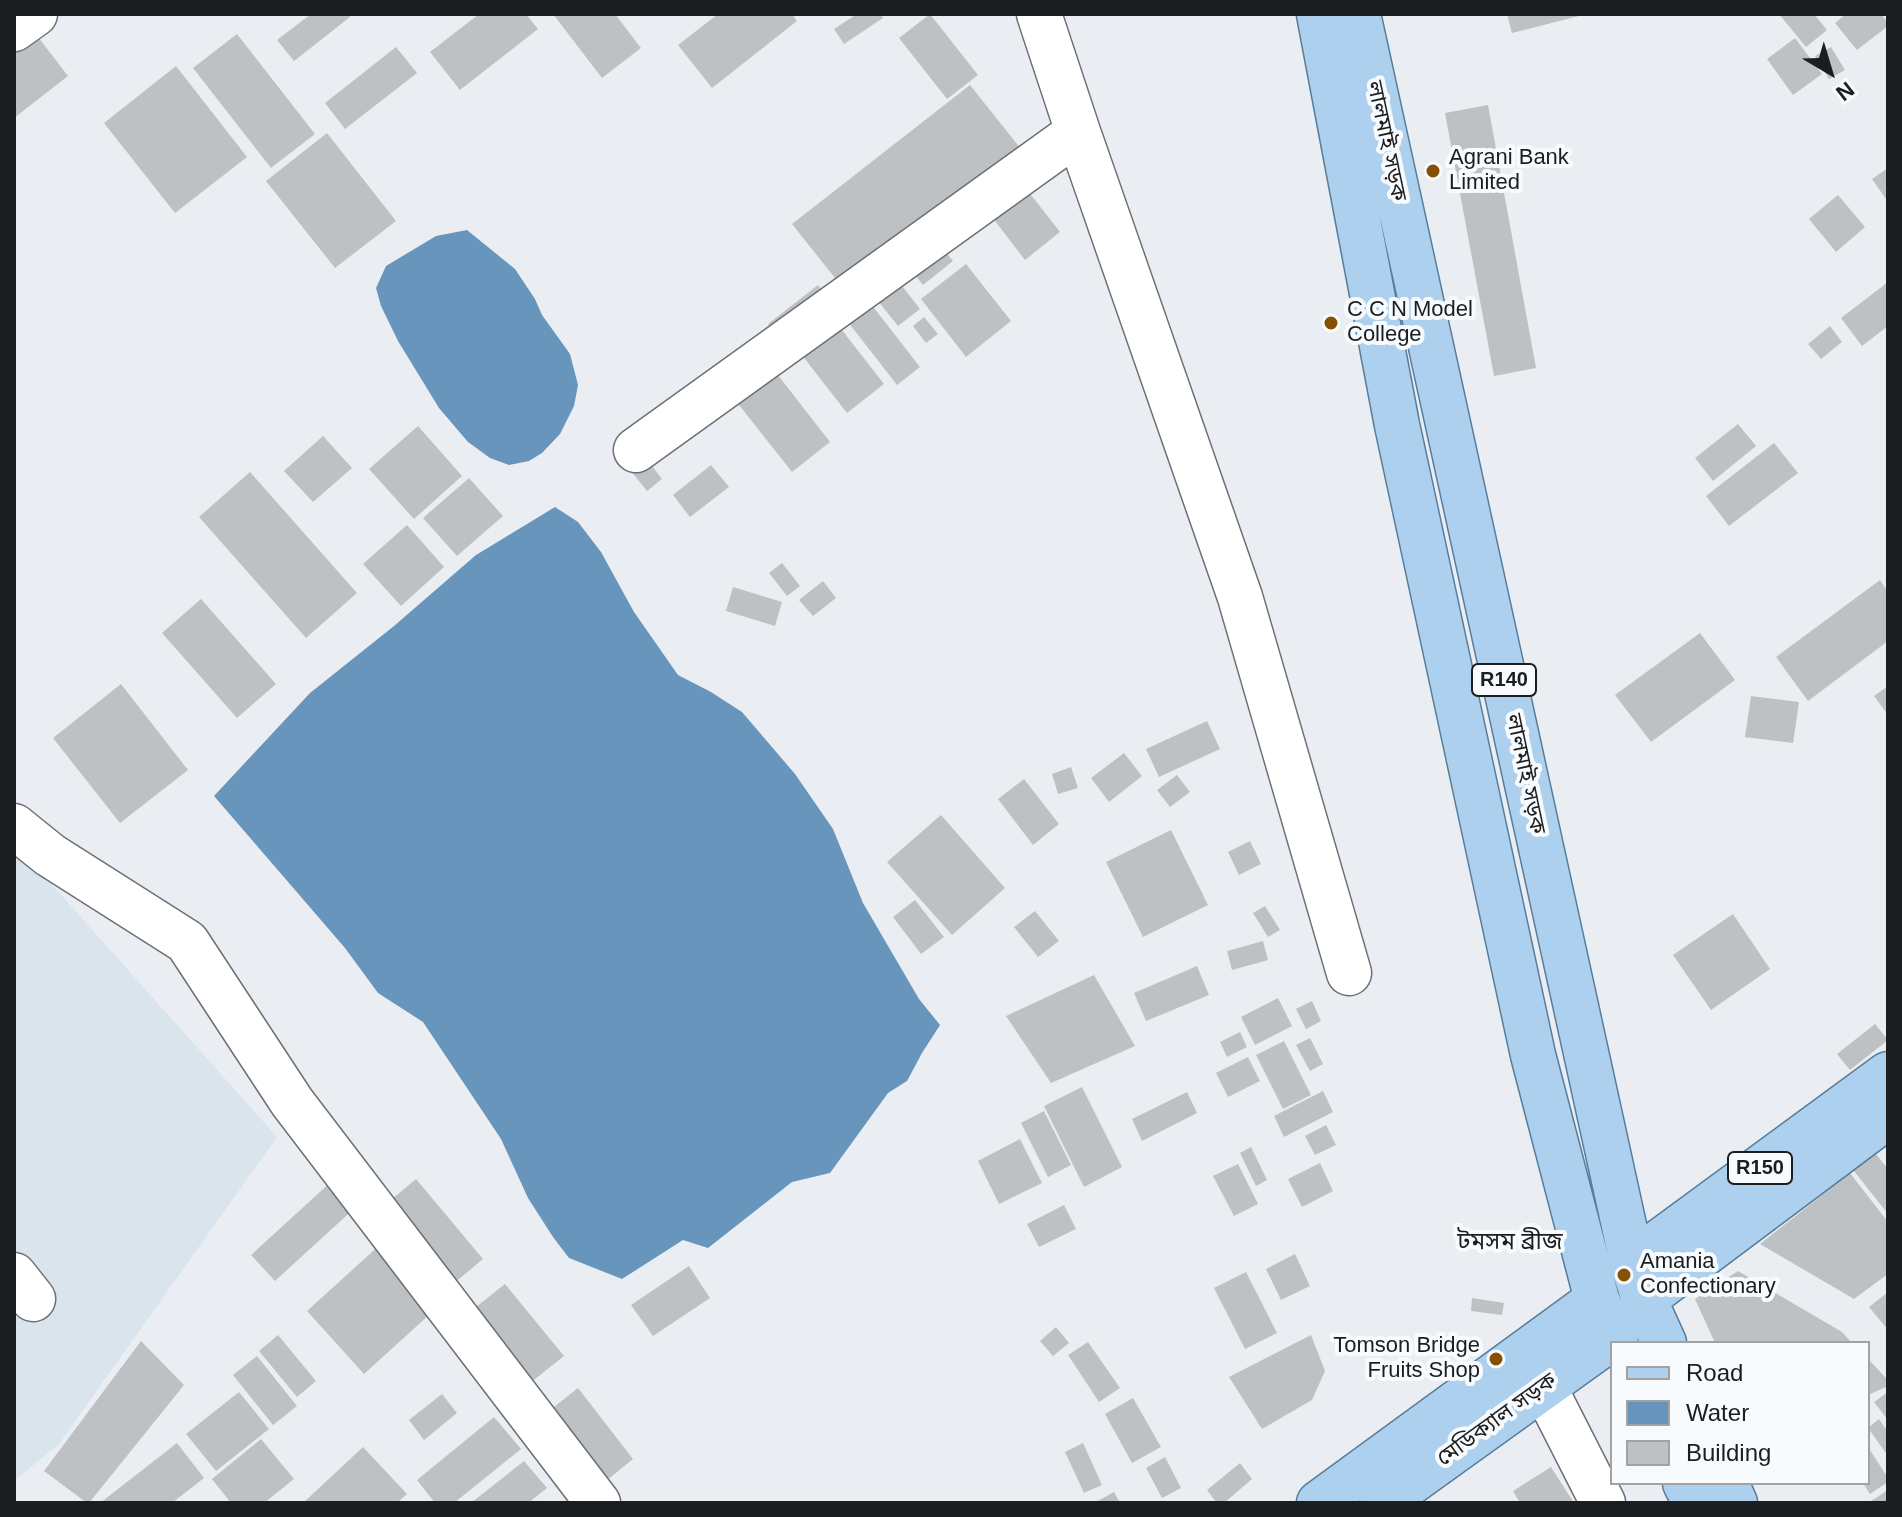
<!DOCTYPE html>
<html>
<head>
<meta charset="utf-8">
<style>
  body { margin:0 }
  #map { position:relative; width:1902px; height:1517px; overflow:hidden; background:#eaeef2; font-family:Arial,sans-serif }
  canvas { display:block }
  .frame { position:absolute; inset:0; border:16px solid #1b1d1e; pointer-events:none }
  .legend { position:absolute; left:1610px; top:1341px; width:260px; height:144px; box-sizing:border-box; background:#f8fbfe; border:2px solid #a0a2a4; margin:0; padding:10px 14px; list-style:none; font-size:24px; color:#1b1d1e }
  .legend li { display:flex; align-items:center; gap:16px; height:40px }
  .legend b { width:40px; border:2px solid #a0a2a4 }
  .north { position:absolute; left:1790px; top:32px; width:80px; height:80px; -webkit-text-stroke:6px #f8fbfe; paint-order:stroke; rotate:142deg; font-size:22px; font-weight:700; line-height:32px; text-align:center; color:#1b1d1e }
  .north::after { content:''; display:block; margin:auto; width:28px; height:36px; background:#1b1d1e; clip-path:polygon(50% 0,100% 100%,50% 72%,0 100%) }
</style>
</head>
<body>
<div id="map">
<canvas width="1902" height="1517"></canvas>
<div class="frame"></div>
<ul class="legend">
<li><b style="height:10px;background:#add0ee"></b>Road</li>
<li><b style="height:22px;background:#6795bc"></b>Water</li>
<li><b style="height:22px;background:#bdc1c4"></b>Building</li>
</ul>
<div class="north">N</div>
</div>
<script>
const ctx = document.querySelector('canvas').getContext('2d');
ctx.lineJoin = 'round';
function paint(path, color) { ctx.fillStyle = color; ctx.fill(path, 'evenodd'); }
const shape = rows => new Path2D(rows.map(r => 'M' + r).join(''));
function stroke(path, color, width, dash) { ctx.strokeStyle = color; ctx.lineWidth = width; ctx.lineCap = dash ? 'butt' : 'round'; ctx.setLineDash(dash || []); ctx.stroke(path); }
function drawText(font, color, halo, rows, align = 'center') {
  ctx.font = font + ' Arial,"Noto Sans Bengali",sans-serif'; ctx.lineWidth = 8; ctx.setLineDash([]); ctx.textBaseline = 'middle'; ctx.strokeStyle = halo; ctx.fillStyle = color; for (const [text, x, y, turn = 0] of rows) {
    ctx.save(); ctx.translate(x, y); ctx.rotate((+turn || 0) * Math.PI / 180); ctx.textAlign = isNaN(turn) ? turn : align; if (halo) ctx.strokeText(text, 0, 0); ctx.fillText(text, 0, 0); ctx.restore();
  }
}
paint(shape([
  [14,842,277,1137,59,1444,14,1481]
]), '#d9e4ed');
paint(shape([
  [467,230,515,269,535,299,542,315,570,354,578,385,574,406,560,434,542,453,529,461,509,465,490,458,468,442,439,408,398,341,381,306,376,288,386,266,436,236],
  [555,507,578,522,601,552,634,612,678,675,711,692,742,712,795,774,833,829,863,903,919,999,940,1025,922,1053,907,1081,888,1093,830,1173,792,1182,708,1248,683,1240,622,1279,569,1258,553,1237,528,1198,501,1139,423,1022,378,993,345,948,214,796,310,693,394,626,476,555]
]), '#6795bc');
paint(shape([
  [311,14,348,14,350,17,294,61,277,40],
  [479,14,526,14,538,29,460,90,430,52],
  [553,14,615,14,641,48,602,78],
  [718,14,792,14,797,21,712,88,678,45],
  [857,14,881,14,883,18,844,44,834,29],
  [930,14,978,75,947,99,899,38],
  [1507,14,1583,14,1583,15,1512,33],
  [1779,14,1814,14,1827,30,1806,47],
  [1846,14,1881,14,1888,23,1888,26,1857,50,1835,23],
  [32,29,68,76,14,118,14,42],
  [237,34,315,134,271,168,193,68],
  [1795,38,1822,74,1793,95,1767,59],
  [396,47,417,73,345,129,325,103],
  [1831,47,1845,70,1829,79,1815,56],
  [176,66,247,157,175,213,104,123],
  [970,85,1021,149,843,288,792,224],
  [1488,105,1536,368,1494,376,1445,113],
  [327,133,396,221,335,268,266,181],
  [1888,168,1888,202,1872,179],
  [1017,177,1060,232,1025,260,982,204],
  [1838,195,1865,227,1836,252,1809,219],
  [940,245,953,261,923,285,910,269],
  [966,264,1011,321,966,357,921,299],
  [896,278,920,309,898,326,874,296],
  [1888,282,1888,326,1862,346,1841,318],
  [818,285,830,301,780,339,768,324],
  [864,295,920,367,897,385,841,313],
  [831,316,884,384,847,413,794,345],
  [924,317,938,334,926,343,913,326],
  [1830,326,1842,342,1821,359,1808,344],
  [767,361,830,442,792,472,728,391],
  [1738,424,1756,446,1713,481,1695,458],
  [418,426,462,476,414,519,369,469],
  [323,436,352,468,313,502,284,471],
  [1774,443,1798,473,1729,526,1706,496],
  [642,453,662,479,647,491,626,465],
  [711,465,729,487,690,517,673,495],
  [250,472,357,593,306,638,199,517],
  [469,478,503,516,457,556,423,518],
  [407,525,444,567,401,606,363,564],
  [782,563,800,586,787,596,769,573],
  [1880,580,1888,592,1888,641,1808,701,1776,657],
  [823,581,836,598,813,616,799,600],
  [733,587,782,602,775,626,726,611],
  [201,599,276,684,237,718,162,633],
  [1700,633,1735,680,1651,742,1615,695],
  [121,684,188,770,120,823,53,738],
  [1888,686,1888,715,1874,696],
  [1751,696,1799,702,1793,743,1745,737],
  [1207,721,1220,749,1159,777,1146,749],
  [1124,753,1142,776,1109,802,1091,778],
  [1071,767,1078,788,1058,794,1052,774],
  [1177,775,1190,792,1170,807,1157,790],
  [1024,779,1059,824,1033,845,998,799],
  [941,815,1005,888,952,935,887,862],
  [1171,830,1208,905,1143,937,1106,862],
  [1250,841,1261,864,1239,875,1228,852],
  [915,900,944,937,921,954,893,917],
  [1265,906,1280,930,1268,937,1253,913],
  [1035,911,1059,941,1038,957,1014,927],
  [1733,914,1770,969,1711,1010,1673,955],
  [1263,941,1268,960,1232,970,1227,951],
  [1197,966,1209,995,1146,1021,1134,993],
  [1094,975,1135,1046,1051,1083,1006,1016],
  [1278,998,1292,1026,1255,1045,1241,1017],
  [1312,1001,1321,1021,1306,1029,1296,1009],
  [1875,1024,1888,1040,1850,1070,1837,1054],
  [1240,1032,1247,1047,1227,1057,1220,1042],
  [1310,1038,1323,1064,1310,1071,1296,1045],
  [1284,1041,1311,1095,1283,1109,1256,1055],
  [1248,1057,1260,1081,1228,1097,1216,1073],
  [1082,1087,1122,1167,1084,1187,1044,1106],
  [1323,1091,1333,1112,1284,1137,1274,1116],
  [1187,1092,1197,1113,1142,1141,1132,1119],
  [1044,1111,1071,1165,1048,1177,1021,1123],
  [1326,1125,1336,1145,1315,1155,1305,1136],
  [1020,1139,1042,1183,999,1204,978,1161],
  [1251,1147,1267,1180,1256,1186,1240,1153],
  [1872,1149,1888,1169,1888,1214,1850,1166],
  [1320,1163,1333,1191,1302,1207,1288,1179],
  [1238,1164,1258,1204,1234,1216,1213,1176],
  [1850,1173,1888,1222,1888,1274,1854,1299,1760,1244],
  [416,1179,483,1259,453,1284,386,1204],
  [333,1180,357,1206,275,1281,251,1255],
  [1064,1205,1076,1229,1039,1247,1027,1224],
  [383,1242,440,1305,364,1374,307,1311],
  [1295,1254,1310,1286,1281,1300,1266,1269],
  [689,1266,710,1298,653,1336,631,1305],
  [1738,1271,1842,1332,1852,1343,1715,1343,1695,1299],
  [1246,1272,1277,1333,1245,1349,1214,1288],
  [505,1284,564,1356,530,1383,471,1311],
  [1888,1292,1888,1330,1869,1307],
  [1472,1298,1504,1303,1502,1315,1471,1311],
  [1056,1327,1069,1343,1053,1356,1040,1341],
  [278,1335,316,1381,297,1397,259,1351],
  [1311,1335,1325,1371,1312,1400,1262,1429,1229,1377],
  [141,1341,184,1385,89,1503,87,1503,44,1471],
  [1088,1342,1120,1388,1099,1402,1068,1355],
  [257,1356,297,1406,273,1425,233,1375],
  [1868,1359,1888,1380,1888,1386,1868,1395],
  [578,1388,633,1459,601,1485,545,1414],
  [239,1392,269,1429,216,1471,186,1434],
  [1888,1392,1888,1420,1874,1402],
  [442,1394,457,1413,424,1440,409,1420],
  [1133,1398,1161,1447,1132,1463,1105,1414],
  [494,1417,521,1449,454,1503,435,1503,417,1480],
  [1879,1419,1888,1432,1888,1456,1868,1428],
  [261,1439,294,1479,264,1503,231,1503,212,1479],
  [177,1443,204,1478,172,1503,100,1503],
  [1083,1443,1102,1485,1084,1493,1065,1452],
  [363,1447,407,1494,397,1503,303,1503],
  [1868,1447,1888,1478,1888,1482,1870,1494,1863,1483,1868,1483],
  [1165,1457,1181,1488,1162,1498,1146,1468],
  [524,1461,547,1488,528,1503,471,1503],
  [1240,1463,1252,1479,1224,1503,1217,1503,1207,1490],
  [1551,1467,1574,1503,1520,1503,1513,1491],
  [1888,1490,1888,1503,1868,1503],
  [1114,1492,1120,1503,1094,1503]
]), '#bdc1c4');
const minor = shape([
  [1039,14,1078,132,1240,597,1349,973],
  [14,29,35,14],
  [636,450,1078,132],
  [14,826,50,855,187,942,292,1102,598,1503],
  [14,1275,33,1299],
  [1544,1387,1603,1503]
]);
const major = shape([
  [1319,14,1397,425,1533,1055,1597,1300,1616,1343],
  [1358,14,1632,1262,1644,1299,1664,1343],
  [1632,1262,1888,1074],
  [1644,1299,1888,1116],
  [1685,1483,1695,1503],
  [1726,1483,1735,1503],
  [1319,1503,1597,1300],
  [1382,1503,1613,1337]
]);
stroke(minor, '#6c7073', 47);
stroke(major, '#577d9d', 47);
stroke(minor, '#fff', 44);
stroke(major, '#add0ee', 44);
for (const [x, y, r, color] of [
  [1433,171,8,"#885002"],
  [1331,323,8,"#885002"],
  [1624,1275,8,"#885002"],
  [1496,1359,8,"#885002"]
]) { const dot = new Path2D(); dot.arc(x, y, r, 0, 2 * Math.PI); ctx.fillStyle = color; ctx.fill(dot); stroke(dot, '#f8fbfe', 3); }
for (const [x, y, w] of [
  [1504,680,64],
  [1760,1168,64]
]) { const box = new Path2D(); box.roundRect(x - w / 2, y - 16, w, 32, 6); ctx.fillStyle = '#f8fbfe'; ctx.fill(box); stroke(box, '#1b1d1e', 2); }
drawText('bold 20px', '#1b1d1e', null, [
  ["R140",1504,680],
  ["R150",1760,1168]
]);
drawText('22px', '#1b1d1e', '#f8fbfe', [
  ["লালমাই সড়ক",1386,141,78],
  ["লালমাই সড়ক",1525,774,78],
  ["মেডিক্যাল সড়ক",1497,1420,-36]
]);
drawText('22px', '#1b1d1e', '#f8fbfe', [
  ["Agrani Bank",1449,158],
  ["Limited",1449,183],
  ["C C N Model",1347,310],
  ["College",1347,335],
  ["Amania",1640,1262],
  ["Confectionary",1640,1287],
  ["Tomson Bridge",1480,1346,"right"],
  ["Fruits Shop",1480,1371,"right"]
], 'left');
drawText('24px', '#1b1d1e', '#f8fbfe', [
  ["টমসম ব্রীজ",1510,1242]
]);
</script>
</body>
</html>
